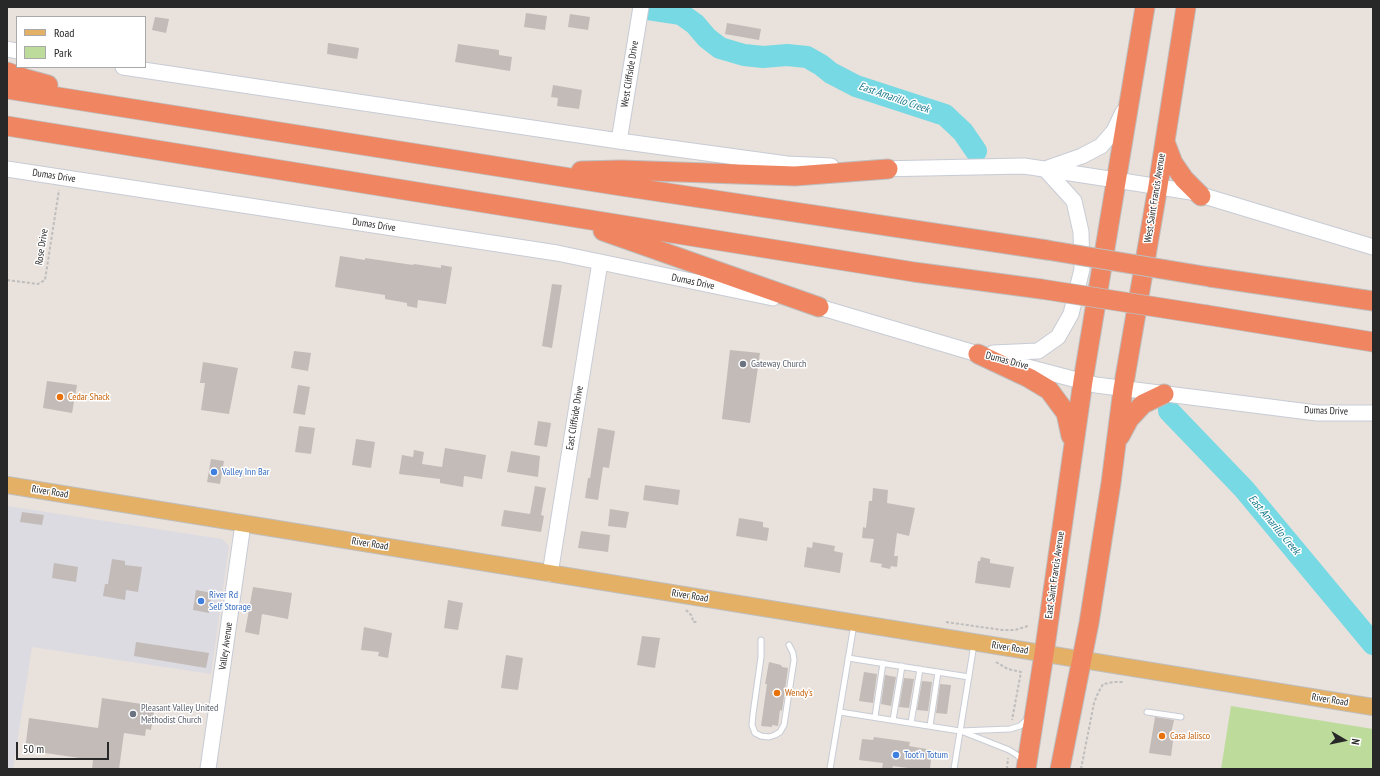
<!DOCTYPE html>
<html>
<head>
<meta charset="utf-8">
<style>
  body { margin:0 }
  #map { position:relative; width:1380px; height:776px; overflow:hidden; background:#e9e1db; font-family:"PT Sans Narrow",sans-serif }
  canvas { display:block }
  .frame { position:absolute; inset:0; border:8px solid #282828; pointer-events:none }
  .legend { position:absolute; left:16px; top:16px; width:130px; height:52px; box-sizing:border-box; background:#fff; border:1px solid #a9a9a9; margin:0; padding:5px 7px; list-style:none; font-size:12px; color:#282828 }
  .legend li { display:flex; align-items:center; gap:8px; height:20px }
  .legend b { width:20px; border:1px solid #a9a9a9 }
  .north { position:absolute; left:1324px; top:720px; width:40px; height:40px; -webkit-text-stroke:3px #fff; paint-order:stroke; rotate:99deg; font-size:11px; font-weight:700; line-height:16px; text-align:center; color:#282828 }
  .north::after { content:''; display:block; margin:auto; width:14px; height:18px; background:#282828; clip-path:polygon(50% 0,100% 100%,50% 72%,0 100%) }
  .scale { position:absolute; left:16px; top:742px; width:93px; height:18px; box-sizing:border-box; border:2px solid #282828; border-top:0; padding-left:5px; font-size:12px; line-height:14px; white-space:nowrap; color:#282828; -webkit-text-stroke:3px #fff; paint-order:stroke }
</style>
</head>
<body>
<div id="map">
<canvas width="1380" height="776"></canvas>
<div class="frame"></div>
<ul class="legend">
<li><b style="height:5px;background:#e3b066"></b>Road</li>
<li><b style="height:11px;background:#bddc9c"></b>Park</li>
</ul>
<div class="north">N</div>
<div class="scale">50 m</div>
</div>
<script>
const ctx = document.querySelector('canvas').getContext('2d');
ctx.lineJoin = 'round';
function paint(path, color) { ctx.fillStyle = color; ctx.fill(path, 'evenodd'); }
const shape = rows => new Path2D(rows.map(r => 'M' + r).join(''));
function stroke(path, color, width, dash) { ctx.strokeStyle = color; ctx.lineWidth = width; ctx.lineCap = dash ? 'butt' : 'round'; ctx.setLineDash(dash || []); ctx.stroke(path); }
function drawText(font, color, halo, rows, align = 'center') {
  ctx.font = font + ' "PT Sans Narrow",sans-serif'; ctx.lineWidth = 3; ctx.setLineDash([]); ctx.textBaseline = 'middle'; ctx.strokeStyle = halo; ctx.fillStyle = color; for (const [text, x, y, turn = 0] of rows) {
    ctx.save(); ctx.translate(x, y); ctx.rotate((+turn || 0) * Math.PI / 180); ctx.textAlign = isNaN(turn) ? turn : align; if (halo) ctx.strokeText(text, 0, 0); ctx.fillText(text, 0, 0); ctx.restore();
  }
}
paint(shape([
  [7,506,222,539,229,546,211,674,32,647,13,769,7,769]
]), '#dcdbe2');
paint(shape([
  [1231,706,1373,729,1373,769,1221,769]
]), '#bddc9c');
stroke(shape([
  [648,9,681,14,695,24,707,38,720,48,744,55,763,57,787,55,807,57,821,65,831,73,856,86,945,115,963,132,976,151],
  [1169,411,1244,489,1373,644]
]), '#77d9e3', 22);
paint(shape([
  [526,13,547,16,545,30,524,27],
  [570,14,590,17,588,30,568,27],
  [155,17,169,19,166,33,152,30],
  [727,23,761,29,759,40,725,34],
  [328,43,359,48,357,59,327,54],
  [458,44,499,50,499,55,512,57,510,71,455,62],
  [553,85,582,90,579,109,557,106,558,98,551,97],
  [340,256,365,260,365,258,413,265,414,264,441,268,441,265,452,267,446,304,418,300,417,308,407,306,407,303,385,299,385,295,335,287],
  [552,284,562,285,552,348,542,346],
  [730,350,760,353,750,423,722,419],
  [294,351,311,353,308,371,291,368],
  [203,362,238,368,229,414,201,410,205,383,200,383],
  [47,381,77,385,72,413,43,408],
  [298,385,310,387,305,415,293,413],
  [538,421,551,423,547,447,534,445],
  [299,426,315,428,311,454,295,452],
  [598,428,615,431,609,468,603,467,598,500,585,498,588,478,590,478],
  [356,439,375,442,371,468,352,465],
  [445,448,486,455,482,479,464,476,463,487,440,483,440,479,399,474,402,455,413,457,414,450,424,452,422,464,442,467],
  [511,451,540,456,538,477,507,472],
  [211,459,224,461,220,484,207,482],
  [645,485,680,490,678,505,643,500],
  [535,486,546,488,541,515,544,516,541,532,501,526,504,510,530,514],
  [873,488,888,490,887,503,915,508,909,536,897,533,894,556,898,556,897,567,891,566,890,569,881,567,882,564,870,562,874,539,862,538,863,527,866,528,869,501,872,501],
  [610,509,629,512,626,528,608,526],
  [22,512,44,515,42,525,20,522],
  [739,518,763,522,763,527,769,528,767,541,736,536],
  [581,531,610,535,608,552,578,548],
  [813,542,835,546,834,551,843,553,840,573,804,567,807,547,812,548],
  [981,557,990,559,990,563,1014,567,1010,588,975,583,978,561,980,561],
  [112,559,125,561,125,565,142,567,138,592,126,590,125,600,103,596,105,584,108,584],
  [54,563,78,567,76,582,52,578],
  [253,587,292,593,288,619,262,614,259,635,245,632],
  [196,590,212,593,209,613,193,610],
  [448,600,463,603,458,630,444,628],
  [364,627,392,633,388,658,378,656,379,652,361,650],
  [642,636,660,638,655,668,637,665],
  [136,642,209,653,206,668,134,656],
  [506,655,523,658,518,690,501,688],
  [769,662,781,665,782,667,788,668,782,711,780,710,778,726,772,725,772,727,761,726,767,684,765,684],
  [864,672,877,674,873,703,859,701],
  [885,675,896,677,891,706,881,704],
  [904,678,914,679,909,708,899,707],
  [922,681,932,682,928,711,917,710],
  [940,684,951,685,947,714,936,713],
  [102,698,155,706,151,730,146,729,145,736,124,733,119,769,92,769,93,760,25,750,29,718,98,728],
  [1155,717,1174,720,1171,734,1174,734,1171,756,1149,753],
  [874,737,910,742,909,746,932,750,930,769,916,769,893,766,892,769,887,769,882,768,883,763,859,760,862,739,873,740]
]), '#c2bbb8');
const lane = shape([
  [761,640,761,657,753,714,752,725,755,733,761,736,769,737,775,735,780,732,784,725,794,660,793,653,789,645],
  [848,658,969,677],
  [840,712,960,731,1010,729,1020,726,1028,719],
  [1147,712,1181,717],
  [875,717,883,663],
  [893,720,902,666],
  [911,723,920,669],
  [930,726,938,672],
  [961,731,1009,750,1017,755,1023,761],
  [830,769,854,624],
  [954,769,974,644]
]);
const secondary = shape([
  [7,49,17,51],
  [123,67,619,141,787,164,831,166],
  [619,141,641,7],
  [7,169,557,253,773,298],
  [877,169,1024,166,1116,180,1191,192,1373,247],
  [808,304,819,307,978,354,1096,385,1317,413,1373,413],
  [993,353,1038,351,1058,337,1071,314,1082,269,1081,232,1074,201,1045,169,1082,156,1101,146,1114,131,1123,112],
  [550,574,600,262],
  [208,769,243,524]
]);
const primary = shape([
  [7,485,1373,707]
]);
const highway = shape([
  [7,72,26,79,48,85],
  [7,89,621,186,1047,250],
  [7,126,914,272,1041,289],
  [1165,142,1173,163,1184,179,1201,196],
  [581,171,621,170,795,176,888,169],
  [603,231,819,307],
  [1210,277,1373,301],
  [1207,315,1373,342],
  [978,354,1029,378,1049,390,1066,413,1071,436],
  [1120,436,1129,419,1143,404,1164,394],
  [1026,769,1044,654,1083,381,1145,7],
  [1060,769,1089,623,1111,483,1123,389,1158,186,1186,7]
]);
stroke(lane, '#c7ccd5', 7);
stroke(secondary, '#c7ccd5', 17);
stroke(primary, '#bebebe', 18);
stroke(highway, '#bebebe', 21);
stroke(shape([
  [7,280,38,284,45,280,59,190],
  [686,610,692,616,693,622,698,622],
  [946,622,1002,630,1015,630,1028,626],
  [996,662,1008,669,1021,672,1012,720],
  [1007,769,1008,758],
  [1081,769,1094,703,1098,693,1103,684,1114,682,1123,682]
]), '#bebebe', 2, [3, 2]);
stroke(lane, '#fff', 5);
stroke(secondary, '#fff', 15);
stroke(primary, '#e3b066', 16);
stroke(highway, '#ef8561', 19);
const highwayBridge = shape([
  [1047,250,1210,277],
  [1041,289,1207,315]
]);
stroke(highwayBridge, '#bebebe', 21, []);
stroke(highwayBridge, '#ef8561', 19);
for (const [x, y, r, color] of [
  [743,364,4,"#6b7280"],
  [60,397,4,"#e8710a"],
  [214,472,4,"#3f7fe0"],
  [201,601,4,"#3f7fe0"],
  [777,693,4,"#e8710a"],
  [133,714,4,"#6b7280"],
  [1162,736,4,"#e8710a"],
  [896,755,4,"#3f7fe0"]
]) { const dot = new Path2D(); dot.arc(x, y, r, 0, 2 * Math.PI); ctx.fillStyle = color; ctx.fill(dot); stroke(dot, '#fff', 1.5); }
drawText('10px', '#282828', '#fff', [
  ["West Cliffside Drive",630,74,-81],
  ["Dumas Drive",54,176,9],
  ["West Saint Francis Avenue",1155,198,-81],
  ["Dumas Drive",374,225,9],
  ["Rose Drive",42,247,-81],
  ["Dumas Drive",693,282,12],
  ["Dumas Drive",1007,361,15],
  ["Dumas Drive",1326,411,2],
  ["East Cliffside Drive",575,418,-81],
  ["River Road",50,492,9],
  ["River Road",370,544,9],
  ["East Saint Francis Avenue",1055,575,-82],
  ["River Road",690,596,9],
  ["Valley Avenue",226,646,-82],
  ["River Road",1010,648,9],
  ["River Road",1330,700,9]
]);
drawText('10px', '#5b616d', '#fff', [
  ["Gateway Church",751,364],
  ["Pleasant Valley United",141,708],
  ["Methodist Church",141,720]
], 'left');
drawText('10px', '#c56008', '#fff', [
  ["Cedar Shack",68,397],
  ["Wendy's",785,693],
  ["Casa Jalisco",1170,736]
], 'left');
drawText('10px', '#366cbe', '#fff', [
  ["Valley Inn Bar",222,472],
  ["River Rd",209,595],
  ["Self Storage",209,607],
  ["Toot'n Totum",904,755]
], 'left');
drawText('italic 11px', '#19798c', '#fff', [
  ["East Amarillo Creek",894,98,19],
  ["East Amarillo Creek",1274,525,50]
]);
</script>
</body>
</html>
